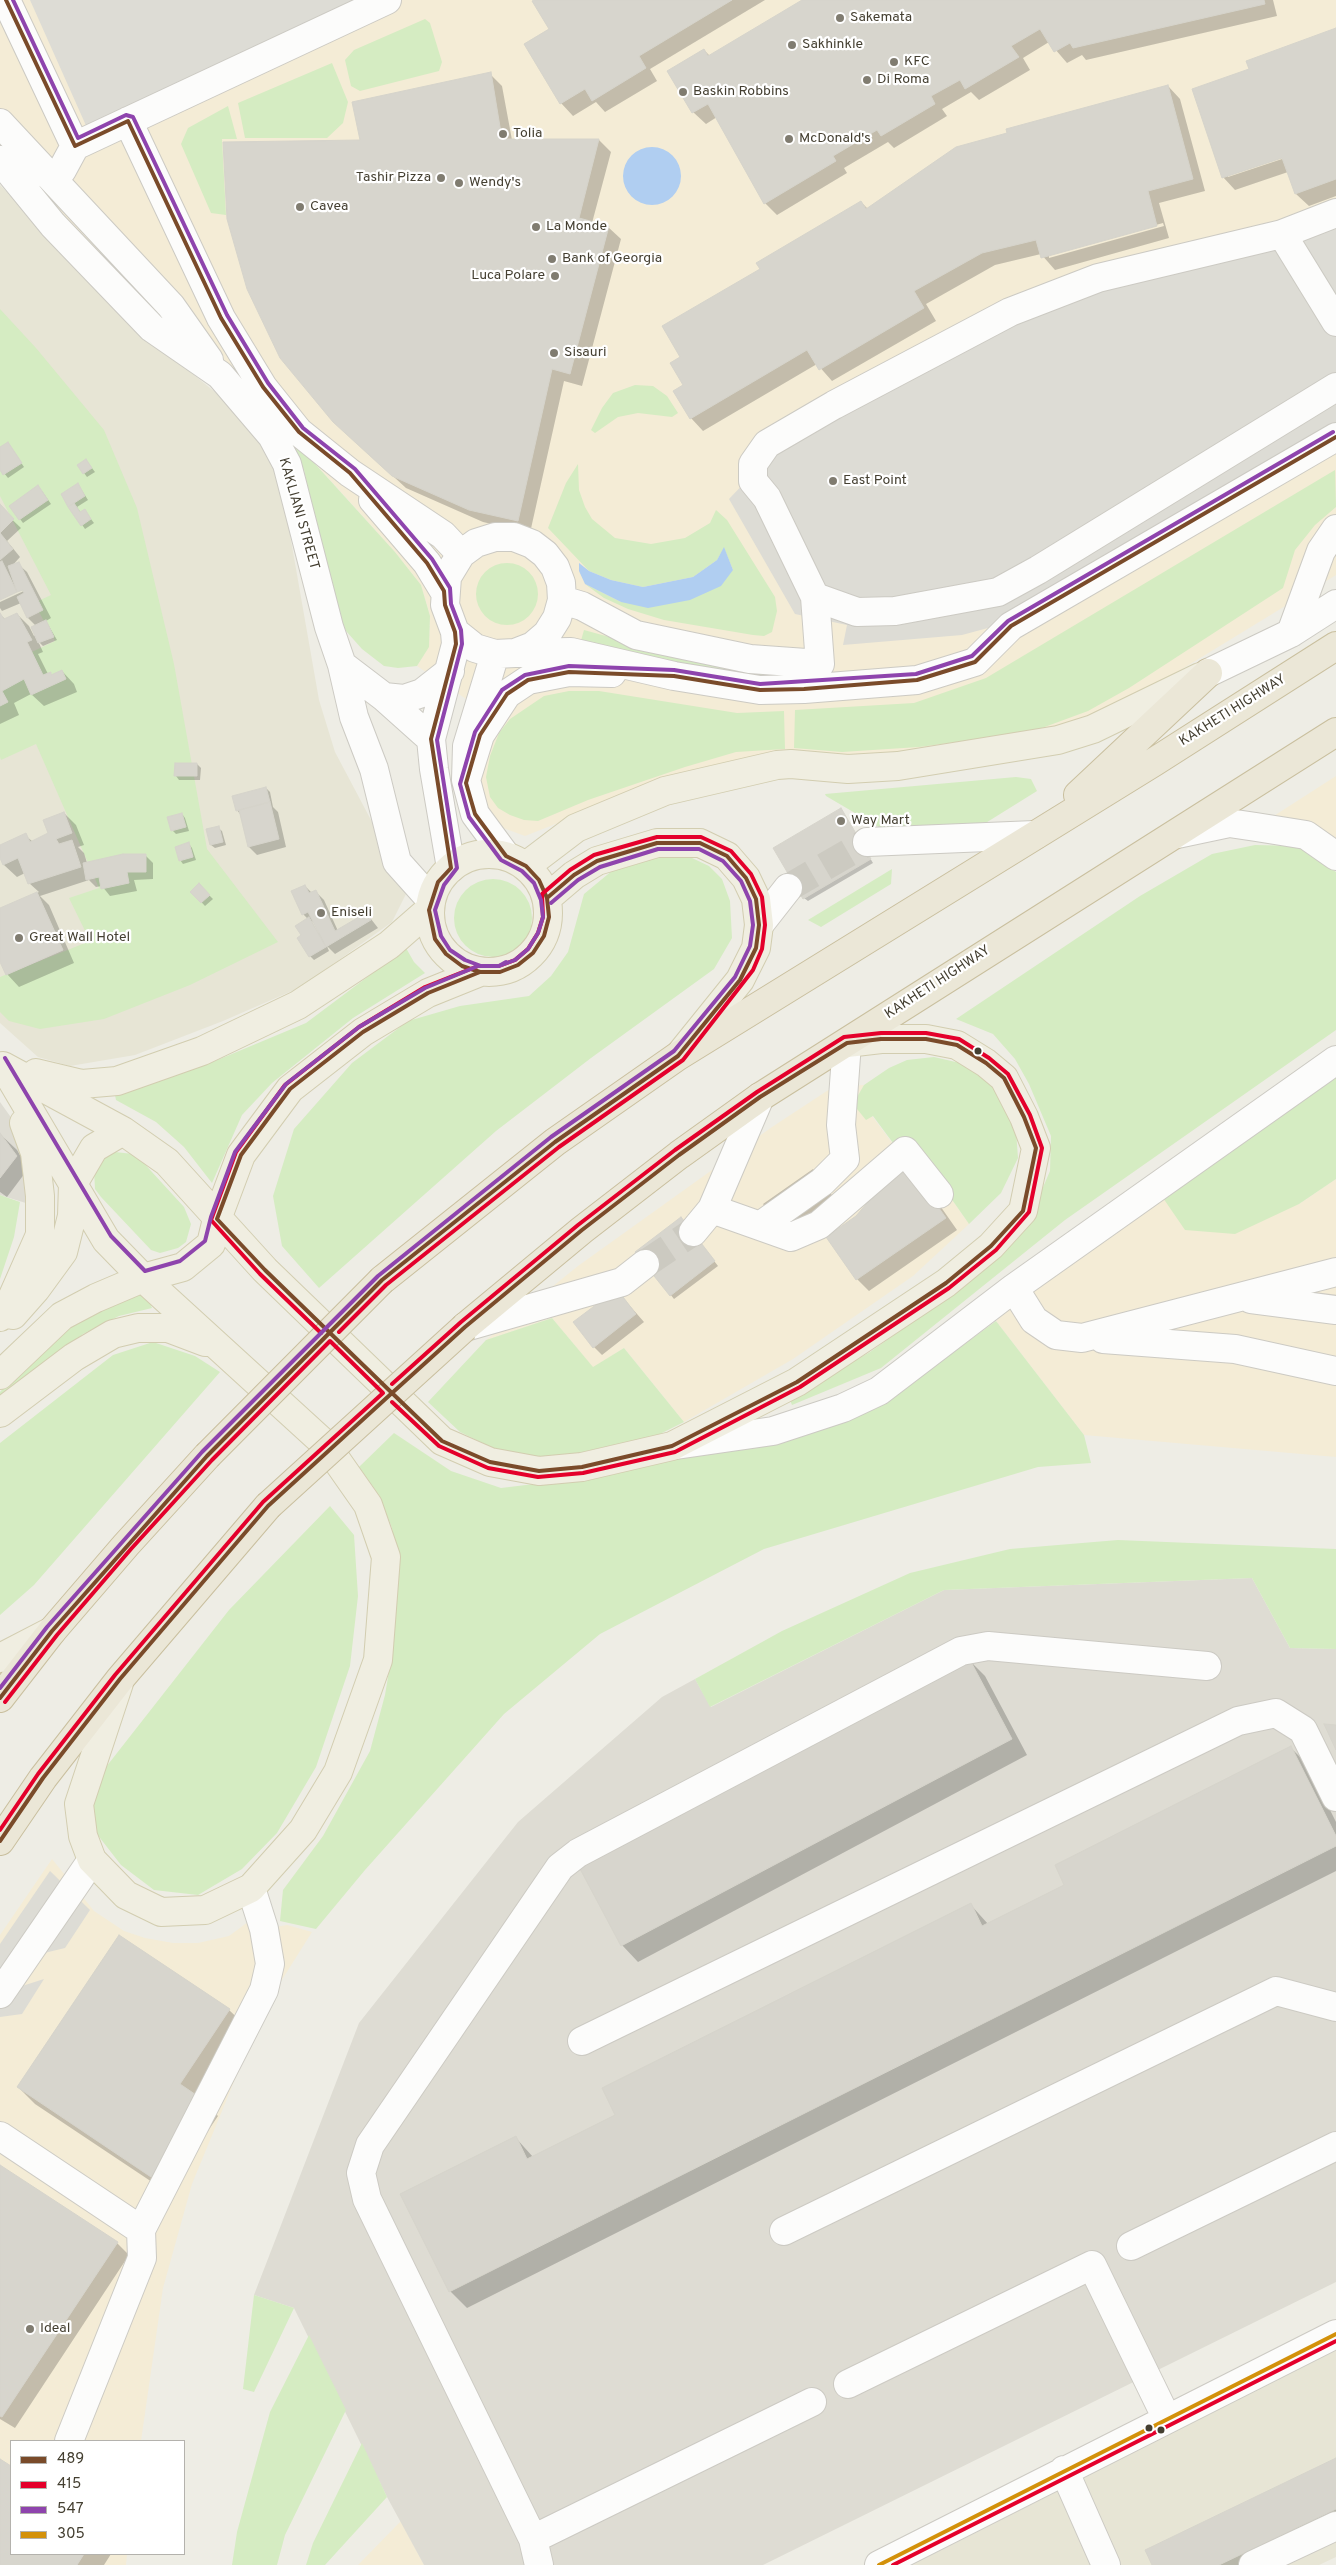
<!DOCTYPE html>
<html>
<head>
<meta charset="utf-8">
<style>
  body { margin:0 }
  #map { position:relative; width:1336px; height:2565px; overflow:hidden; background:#eeede5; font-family:Overpass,sans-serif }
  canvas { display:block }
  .legend { position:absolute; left:10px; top:2440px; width:175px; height:115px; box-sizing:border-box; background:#fff; border:1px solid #b4b2ad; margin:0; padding:6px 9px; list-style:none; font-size:15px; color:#443f31 }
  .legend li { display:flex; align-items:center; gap:10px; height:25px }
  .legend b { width:25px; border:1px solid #b4b2ad }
</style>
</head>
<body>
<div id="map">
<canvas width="1336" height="2565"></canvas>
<ul class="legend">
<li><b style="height:6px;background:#7a4b2a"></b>489</li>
<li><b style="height:6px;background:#e4002b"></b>415</li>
<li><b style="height:6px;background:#8e44ad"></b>547</li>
<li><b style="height:6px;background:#d3910a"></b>305</li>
</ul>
</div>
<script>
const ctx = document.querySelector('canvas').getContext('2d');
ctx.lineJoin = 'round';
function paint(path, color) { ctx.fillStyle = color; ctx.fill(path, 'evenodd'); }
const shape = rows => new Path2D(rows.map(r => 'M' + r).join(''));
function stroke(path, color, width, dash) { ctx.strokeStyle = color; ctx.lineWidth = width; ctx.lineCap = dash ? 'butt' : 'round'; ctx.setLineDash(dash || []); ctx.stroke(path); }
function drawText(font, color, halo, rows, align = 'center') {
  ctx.font = font + ' Overpass,sans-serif'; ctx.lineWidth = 4.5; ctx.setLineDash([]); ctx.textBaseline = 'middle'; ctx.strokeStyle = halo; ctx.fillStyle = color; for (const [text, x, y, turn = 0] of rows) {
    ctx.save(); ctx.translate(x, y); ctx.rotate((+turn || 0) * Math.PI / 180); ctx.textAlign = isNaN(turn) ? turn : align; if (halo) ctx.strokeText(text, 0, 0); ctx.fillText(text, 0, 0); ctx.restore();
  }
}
paint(shape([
  [0,185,146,336,242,414,279,472,319,700,335,752,408,890,392,922,301,987,223,1021,135,1055,70,1066,38,1057,0,1023],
  [1336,2349,1336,2557,1319,2565,912,2565]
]), '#e7e5d5');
paint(shape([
  [0,0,1336,0,1336,575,1133,699,1041,737,923,756,680,775,525,836,495,825,478,795,481,754,496,719,417,666,429,646,430,616,421,585,395,552,266,409,152,309,50,202,0,143],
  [1336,776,1336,841,1266,821],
  [864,1085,853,1104,872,1116,893,1144,911,1141,969,1224,913,1276,793,1359,684,1422,624,1348,593,1368,552,1318,486,1340,578,1266,772,1127,833,1087],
  [1336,1179,1336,1457,1084,1435,996,1321,1049,1275,1161,1195,1299,1204],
  [52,1859,94,1911,124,1931,145,1938,173,1943,198,1943,229,1936,252,1919,264,1929,287,1925,312,1932,251,2029,254,2033,192,2184,163,2288,141,2441,11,2441,11,2554,127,2554,126,2565,0,2565,0,1935],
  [401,2521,424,2565,358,2565]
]), '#f4ecd6');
paint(shape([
  [0,1102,10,1116,24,1150,29,1204,0,1195],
  [1252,1578,1290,1648,1336,1649,1336,2282,763,2565,424,2565,387,2497,294,2308,254,2295,359,2023,518,1822,662,1697,695,1679,711,1707,944,1590]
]), '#dedcd3');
paint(shape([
  [425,19,430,23,442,62,439,71,360,91,351,86,345,60,354,50],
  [332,63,348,102,343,123,327,138,245,138,238,103],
  [228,106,237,139,222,139,226,215,211,213,181,144,188,128],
  [0,309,36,348,104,430,137,508,174,664,207,849,278,942,190,985,104,1019,40,1029,9,1021,0,1012,0,977,90,941,69,898,99,888,36,744,1,760,0,757,0,667,55,641,34,603,51,595,0,496],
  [635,385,653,386,667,396,678,413,672,417,638,413,618,417,595,433,591,430,602,408,613,393],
  [278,423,395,552,421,585,430,616,429,647,417,666,398,668,384,666,362,649,346,631,332,598,304,470],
  [578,464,579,490,585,507,592,519,615,538,651,544,685,538,710,523,716,510,727,520,775,597,777,611,772,632,764,636,753,635,664,620,628,609,604,598,585,584,621,602,733,570,724,548,717,560,693,577,643,587,611,580,589,571,548,528,566,483],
  [1335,470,1336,507,1315,525,1295,550,1283,588,1129,688,1088,711,1031,732,919,747,842,752,794,748,795,710,914,703,986,678],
  '476 594a31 31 0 1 1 62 0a31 31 0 1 1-62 0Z',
  [584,630,722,668,779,671,780,677,723,675,580,644],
  [569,691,599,691,737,713,784,711,785,749,736,752,685,767,588,800,538,821,524,820,510,815,498,808,490,797,486,777,490,756,499,733,510,719,544,696],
  [1016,777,1031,779,1037,791,984,824,889,833,826,796,825,794],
  [1255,845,1300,846,1336,872,1336,1030,1065,1220,881,1368,792,1405,789,1398,870,1352,948,1297,1028,1222,1050,1171,1051,1136,1029,1084,1015,1059,993,1034,956,1019,1140,896,1212,854],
  [664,855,692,858,709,866,722,879,730,901,732,938,714,969,591,1058,496,1131,319,1288,282,1246,273,1196,294,1129,352,1063,408,1021,460,1006,529,996,551,976,568,952,584,894,613,870],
  [892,869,891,884,821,927,808,920],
  '454 918a39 39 0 1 1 78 0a39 39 0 1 1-78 0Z',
  [406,948,414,962,425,973,353,1018,272,1083,242,1115,212,1183,184,1147,156,1122,116,1100,114,1090,159,1081,215,1061,306,1023],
  [934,1057,960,1063,985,1075,1005,1103,1016,1131,1018,1158,1001,1193,969,1224,911,1141,893,1143,873,1116,866,1120,853,1104,864,1085,889,1068,907,1060],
  [1336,1078,1336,1179,1299,1204,1235,1234,1185,1230,1161,1195],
  [115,1152,133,1154,141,1160,184,1207,191,1224,186,1242,178,1248,160,1253,151,1250,101,1197,95,1189,94,1170,106,1155],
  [0,1195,20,1202,14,1237,0,1279],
  [131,1288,148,1299,152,1308,119,1316,83,1334,0,1401,0,1392,57,1328],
  [552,1318,593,1367,624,1348,684,1422,658,1435,539,1462,501,1452,460,1432,428,1402,486,1340],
  [996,1321,1084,1435,1091,1463,1038,1467,764,1549,600,1634,504,1714,365,1870,316,1929,280,1921,283,1890,323,1836,370,1751,385,1695,392,1653,398,1564,392,1528,379,1495,359,1467,394,1433,451,1471,501,1488,592,1477,880,1401,947,1357],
  [153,1342,195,1356,220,1372,34,1585,0,1615,0,1443,113,1355],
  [330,1506,354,1535,358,1596,350,1666,316,1767,277,1833,242,1869,198,1895,154,1890,121,1865,93,1829,88,1790,229,1610],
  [1118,1540,1336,1549,1336,1649,1290,1648,1252,1578,944,1590,710,1707,695,1679,782,1631,910,1573,1010,1549],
  [254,2295,294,2308,254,2392,243,2389],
  [309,2335,346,2410,285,2535,277,2565,232,2565,237,2532,270,2412],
  [362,2443,387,2497,325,2565,306,2565,313,2543]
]), '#d5ecc2');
paint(shape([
  [30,0,366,0,88,130],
  [1336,221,1336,426,999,625,962,635,843,645,847,625,795,614,729,499,776,450,1042,308],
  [50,1871,90,1910,65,1948,40,1954,19,1987,44,1979,22,2014,0,2017,0,1944]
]), '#dddcd5');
paint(shape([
  '623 176a29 29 0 1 1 58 0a29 29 0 1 1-58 0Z',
  [724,547,733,570,721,586,690,600,648,608,621,602,585,584,579,571,579,563,589,571,611,580,643,587,693,577,717,560]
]), '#b0cef1');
paint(shape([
  [536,0,765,0,650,69,657,81,605,112,596,102,573,116,561,103,525,44,550,29],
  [805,0,1273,0,1277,16,1086,60,1082,55,1067,63,1049,42,1023,58,1030,70,979,100,971,92,942,109,947,116,894,148,888,142,844,168,847,173,777,215,765,203,717,117,706,124,693,112,704,50,710,56],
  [1336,29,1336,196,1309,206,1296,194,1288,172,1235,190,1223,177,1251,70],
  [1287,154,1288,157,1228,177,1228,175],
  [490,74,502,86,512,140,599,140,611,152,592,223,608,227,621,239,582,386,564,381,530,533,483,522,406,488,347,434,362,141],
  [1168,86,1180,99,1205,191,1159,203,1169,238,1055,270,1041,254,995,265,926,304,936,321,832,381,817,364,703,431,691,418,681,357,761,269,861,202,868,209],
  [1163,223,1164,226,1049,258,1049,255],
  [8,443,24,467,8,478,0,468,0,448],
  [86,460,95,472,87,477,84,473],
  [81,489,88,500,77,507,81,513,85,511,94,523,85,529,62,495],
  [42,491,51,504,23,523,20,519],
  [0,508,21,528,7,541,20,557,12,566,18,564,27,572,51,618,46,621,57,640,43,646,38,641,43,652,38,654,48,674,52,676,62,671,74,684,77,692,44,706,31,694,14,703,19,715,0,724,0,614,6,620,17,614,29,626,34,636,36,635,36,626,28,618,21,603,2,611,0,608,0,602,26,590,25,588,0,599],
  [197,764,201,768,200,780,179,780,176,776],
  [266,788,270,792,273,807,278,812,286,847,257,855,249,847,240,814,237,810],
  [841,810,873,863,808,901,804,898],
  [64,813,76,825,84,845,78,847,84,853,87,863,145,855,153,863,153,879,134,880,137,891,110,896,102,886,96,887,89,880,40,896,49,905,74,963,19,987,7,974,0,959,0,909,39,892,29,883,25,873,17,877,4,865,0,855,0,847,25,835,33,842,50,834],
  [182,814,185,818,189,831,176,834,172,830],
  [218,828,222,831,226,845,215,848,211,845],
  [189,844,192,848,196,860,183,864,180,860],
  [199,885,213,899,205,906,192,892],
  [305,886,312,893,316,892,324,900,338,931,361,917,364,910,378,928,335,954,327,946,329,951,314,960,310,956,303,935,308,919,303,914],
  [314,920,320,932,318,933,312,922],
  [0,1134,17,1150,28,1169,7,1197,0,1192],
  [813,1169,834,1198,785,1233,763,1204],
  [922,1180,957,1230,869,1291,857,1279],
  [684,1222,718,1266,674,1299,637,1252],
  [617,1291,644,1322,602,1355,594,1347],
  [969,1660,985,1676,1027,1755,638,1962,622,1945],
  [1291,1748,1307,1764,1336,1822,1336,1871,467,2308,450,2291,515,2137,533,2157,617,2115,970,1904,988,1924,1066,1885],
  [119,1936,229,2010,246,2026,202,2100,218,2116,167,2192,35,2104,18,2087],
  [0,2166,117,2243,129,2255,15,2428,0,2419],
  [1336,2459,1336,2532,1269,2565,1153,2565],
  [0,2460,11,2468,11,2554,111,2554,104,2565,0,2565]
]), '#0003');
const building = shape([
  [534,0,732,0,639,56,646,68,592,101,585,89,560,104,524,44,549,29,532,1,534,0],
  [802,0,1264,0,1265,4,1073,48,1070,43,1054,52,1040,29,1011,46,1019,57,965,89,960,80,931,96,935,104,881,136,877,130,833,156,836,161,764,204,708,104,692,113,667,71,704,49,708,56,802,0],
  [1336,28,1336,179,1295,194,1282,158,1222,178,1192,89,1249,69,1246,61,1336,28],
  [491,72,502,139,599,139,579,218,609,226,570,374,552,369,518,521,469,510,392,476,333,422,280,358,247,289,227,219,223,142,360,140,352,102,491,72],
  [1168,85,1193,179,1148,191,1157,226,1041,258,1036,240,982,253,914,291,924,308,819,370,807,350,690,419,673,391,683,385,670,363,680,357,662,326,760,269,756,263,861,201,866,209,956,147,1007,133,1006,129,1168,85],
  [8,442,22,463,3,475,0,470,0,447,8,442],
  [86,459,92,468,83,474,77,465,86,459],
  [78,483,85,496,68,507,61,494,78,483],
  [38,485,48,500,19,520,9,506,38,485],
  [74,503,80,512,85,509,91,519,81,526,68,507,74,503],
  [0,504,14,519,0,533,0,504],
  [0,533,13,549,0,560,0,533],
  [2,561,17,592,0,600,0,562,2,561],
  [19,562,43,610,27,618,17,597,24,593,23,590,17,592,8,566,19,562],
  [0,613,4,619,17,613,32,640,27,642,43,675,51,672,51,675,62,670,66,679,31,695,24,679,2,691,8,702,0,706,0,613],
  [46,620,54,637,38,643,31,627,46,620],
  [175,763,197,763,197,776,174,776,175,763],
  [266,787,270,802,236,811,232,796,266,787],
  [270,802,279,839,248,847,239,810,270,802],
  [841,808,871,859,803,899,773,848,841,808],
  [64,812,72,833,56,839,59,844,72,840,81,867,28,884,18,858,3,865,0,858,0,845,26,833,30,842,48,833,43,820,64,812],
  [182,813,186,827,171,831,167,817,182,813],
  [219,826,223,842,210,845,206,829,219,826],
  [189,842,193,857,179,861,175,847,189,842],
  [123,854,146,854,146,872,127,872,129,883,101,889,99,877,86,880,83,863,123,854],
  [199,883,210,895,201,903,190,892,199,883],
  [305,885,309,893,316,890,335,931,359,917,357,913,364,908,371,920,326,947,308,912,302,915,291,891,305,885],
  [37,892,63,950,6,975,0,962,0,908,37,892],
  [309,917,326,947,309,957,297,938,301,935,295,926,309,917],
  [0,1133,17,1156,0,1178,0,1133],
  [909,1166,946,1218,856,1280,826,1237,856,1216,885,1182,909,1166],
  [681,1217,715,1261,670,1296,635,1252,681,1217],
  [617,1289,636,1314,593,1348,573,1322,617,1289],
  [969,1658,1012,1739,621,1946,578,1865,969,1658],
  [1324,1724,1336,1725,1336,1750,1324,1724],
  [1291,1746,1336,1836,1336,1846,449,2292,400,2194,516,2136,527,2159,615,2115,602,2088,971,1903,982,1926,1064,1885,1055,1865,1291,1746],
  [119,1935,230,2009,180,2084,202,2099,151,2177,17,2087,119,1935],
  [0,2165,118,2242,2,2417,0,2416,0,2165],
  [1336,2458,1336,2509,1219,2565,1152,2565,1145,2550,1336,2458],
  [0,2459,11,2466,11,2554,84,2554,77,2565,0,2565,0,2459]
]);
paint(building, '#d7d5cd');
stroke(building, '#d6d4cb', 1);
stroke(shape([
  [788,888,867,842],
  [645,1264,693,1232]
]), '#cccac1', 28, [28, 14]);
const minor = shape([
  [6,0,75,146],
  [128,121,221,318,263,387,299,432,350,473,443,535,461,554],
  [0,123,171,306,209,360],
  [0,160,53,225,152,328,220,375,272,436,287,464,329,627,342,665,354,717,374,769,397,862,431,900],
  [48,175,62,170,75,146,387,0],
  [1282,234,1336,322],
  [373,500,427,563,444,591],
  [815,597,857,612,895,611,998,592,1038,570,1336,387],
  [562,600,582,606,636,635,750,659,820,664],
  [1291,633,1321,551,1336,529],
  [515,653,571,652,674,676,760,690,804,689,917,680,975,662,1011,626,1336,437],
  [495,654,467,746,466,780,475,814,506,856],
  [342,665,384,697,431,739],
  [1208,673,1291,633,1336,604],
  [804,689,820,664,815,597,767,498,753,481,753,464,767,444,834,405,1010,312,1098,278,1282,234,1336,213],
  [384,697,404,699,422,693,450,671],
  [466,780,480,735,507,694,528,680,569,672,612,673],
  [1177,834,1229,823,1256,827,1306,835,1336,856],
  [867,842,1035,835],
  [451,868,434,769,431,739,456,644,455,632,445,605,447,577,461,554,476,543,495,537,514,537,532,544,545,554,555,567,561,583,562,600,557,618,547,634,533,646,515,653,495,654,475,648,455,632],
  [759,925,788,888],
  [712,1209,791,1237,819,1225,905,1151,939,1194],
  [760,1226,822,1182,845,1159,841,1125,847,1043],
  [693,1232,712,1209,760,1097],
  [1014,1288,1034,1320,1056,1335,1082,1338,1336,1272],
  [1251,1299,1336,1310],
  [465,1327,622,1282,645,1264],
  [1103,1339,1235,1349,1336,1371],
  [676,1445,773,1431,843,1408,879,1391,1014,1288,1336,1060],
  [0,1994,92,1860],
  [582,2041,1238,1721,1276,1713,1303,1730,1336,1797],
  [0,2136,141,2230,142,2258,69,2441],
  [141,2230,264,1990,270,1964,264,1929,251,1888],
  [784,2231,1276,1991,1336,2007],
  [1131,2246,1336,2146],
  [848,2384,1092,2265,1167,2419],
  [812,2402,533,2539,367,2199,361,2173,370,2145,560,1867,578,1853,961,1651,988,1646,1207,1666],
  [1064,2470,1106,2565],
  [533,2539,539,2565],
  [879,2565,1336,2334],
  [1253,2565,1336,2526]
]);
const major = shape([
  '430 913a59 59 0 1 1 118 0a59 59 0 1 1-118 0Z',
  [526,866,576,828,665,791,777,765,791,764,848,769,898,766,1058,740,1093,729,1200,677],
  [547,898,574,875,597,861,657,843,700,843,727,856,746,878,756,899,759,925,756,948,740,980,682,1052],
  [3,1066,123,1131,167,1162,265,1270,442,1441,490,1462,539,1471,582,1467,672,1446,797,1382,946,1283,991,1246,1023,1211,1036,1148,1024,1117,1004,1078,986,1063,957,1045,926,1039,881,1039,847,1043],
  [4,1067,106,1240,143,1278,326,1445,368,1505,386,1557,378,1660,338,1772,303,1830,251,1888,205,1910,161,1912,126,1895,92,1860,83,1836,79,1804,119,1683],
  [36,1073,82,1084,117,1081,202,1051,298,1005,389,945,429,910],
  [13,1315,36,1289,63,1252,72,1216,73,1184,94,1148,123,1131],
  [0,1317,13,1296,40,1235,40,1196,35,1153,24,1123],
  [0,1375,62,1316,96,1298,143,1278,183,1267,211,1244,217,1219,241,1155,290,1089,363,1032,428,993,480,972],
  [0,1413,74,1357,113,1334,138,1328,168,1328,205,1342],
  [0,1658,52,1631]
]);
const highway = shape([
  [1078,795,1208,673],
  [382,1280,555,1142,678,1056,1154,762,1336,646],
  [465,1327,582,1230,679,1155,760,1097,1336,732],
  [0,1698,52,1631,126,1545,207,1456],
  [0,1841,43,1778,120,1679,268,1506]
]);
stroke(minor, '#cccac3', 30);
stroke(major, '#d2cdb0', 30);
stroke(highway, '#c9bf9e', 30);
stroke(minor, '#fcfcfb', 28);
stroke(major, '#f0eee1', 28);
stroke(highway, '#ebe7d7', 28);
const highwayBridge = shape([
  [207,1456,382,1280],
  [268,1506,465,1327]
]);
stroke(highwayBridge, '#c9bf9e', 30, []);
stroke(highwayBridge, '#ebe7d7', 28);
stroke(shape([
  [6,0,75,146,128,121,221,318,263,387,299,432,350,473,427,563,444,591,445,605,455,632,456,644,431,739,451,868,438,882,429,910,435,939,446,954,462,966,480,972,500,972,518,965,533,953,544,936,549,917,547,898,539,880,526,866,506,856,475,814,466,783,480,735,507,694,528,680,569,672,674,676,760,690,804,689,917,680,975,662,1011,626,1336,437],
  [881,1039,926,1039,957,1045,986,1063,1004,1078,1024,1117,1036,1148,1023,1211,991,1246,946,1283,797,1382,672,1446,582,1467,539,1471,490,1462,442,1441,392,1393,465,1327,582,1230,679,1155,760,1097,847,1043,881,1039],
  [392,1393,265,1270,217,1219,241,1155,290,1089,363,1032,428,993,480,972,500,972,518,965,533,953,544,936,549,917,547,898],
  [0,1698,52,1631,207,1456,382,1280,555,1142,678,1056,740,980,756,948,759,925,756,899,746,878,727,856,700,843,657,843,597,861,574,875,547,898],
  [0,1841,43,1778,120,1679,268,1506,392,1393]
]), '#7a4b2a', 4);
stroke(shape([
  [321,1333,260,1274,211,1220,236,1152,285,1085,359,1027,425,987,478,966,499,966,515,960,528,949,538,933,543,917,542,894,570,870,594,855,657,837,701,837,731,851,751,874,762,897,765,925,762,949,753,970,683,1060,559,1147,386,1285,339,1332],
  [392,1402,439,1446,488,1468,538,1477,583,1473,675,1452,800,1387,949,1288,996,1250,1029,1212,1042,1148,1030,1115,1008,1074,989,1058,959,1039,926,1033,881,1033,844,1037,757,1092,675,1150,578,1225,461,1322,392,1384],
  [0,1830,38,1774,115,1675,263,1502,383,1393,330,1341,212,1460,131,1549,57,1635,5,1702],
  [893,2565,1336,2341]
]), '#e4002b', 4);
stroke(shape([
  [13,0,78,138,126,115,133,117,227,315,268,383,303,428,355,469,432,559,450,588,451,604,461,630,462,644,437,740,457,868,444,885,435,910,441,936,450,950,465,960,481,966,499,966,515,960,528,949,538,933,543,917,541,900,534,883,522,871,501,860,469,817,460,784,475,732,502,690,525,675,569,666,674,670,760,684,916,674,972,656,1008,621,1333,432],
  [5,1058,111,1236,145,1271,180,1261,205,1241,211,1217,235,1152,286,1084,359,1027,425,988,478,966,499,966,506,962],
  [0,1688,47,1627,202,1452,378,1276,551,1137,674,1051,735,977,750,946,753,925,750,901,741,881,723,861,699,849,658,849,600,867,578,880,551,903]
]), '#8e44ad', 4);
stroke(shape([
  [879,2565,1336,2334]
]), '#d3910a', 4);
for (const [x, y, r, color] of [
  [840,18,5,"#807c70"],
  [792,45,5,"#807c70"],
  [894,62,5,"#807c70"],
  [867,80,5,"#807c70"],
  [683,92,5,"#807c70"],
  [503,134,5,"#807c70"],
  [789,139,5,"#807c70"],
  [441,178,5,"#807c70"],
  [459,183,5,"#807c70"],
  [300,207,5,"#807c70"],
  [536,227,5,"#807c70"],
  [552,259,5,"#807c70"],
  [555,276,5,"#807c70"],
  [554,353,5,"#807c70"],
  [833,481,5,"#807c70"],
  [841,821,5,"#807c70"],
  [321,913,5,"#807c70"],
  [19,938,5,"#807c70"],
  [978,1051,4.5,"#443f31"],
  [30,2329,5,"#807c70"],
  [1149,2428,4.5,"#443f31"],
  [1161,2430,4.5,"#443f31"]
]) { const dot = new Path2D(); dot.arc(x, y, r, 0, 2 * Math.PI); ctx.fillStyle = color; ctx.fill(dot); stroke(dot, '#fff', 2); }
drawText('14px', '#443f31', '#fff', [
  ["Sakemata",850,18],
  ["Sakhinkle",802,45],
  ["KFC",904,62],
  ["Di Roma",877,80],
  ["Baskin Robbins",693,92],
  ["Tolia",513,134],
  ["McDonald's",799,139],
  ["Tashir Pizza",431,178,"right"],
  ["Wendy's",469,183],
  ["Cavea",310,207],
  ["La Monde",546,227],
  ["Bank of Georgia",562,259],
  ["Luca Polare",545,276,"right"],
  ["Sisauri",564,353],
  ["East Point",843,481],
  ["Way Mart",851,821],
  ["Eniseli",331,913],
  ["Great Wall Hotel",29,938],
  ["Ideal",40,2329]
], 'left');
drawText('14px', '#443f31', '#fff', [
  ["KAKLIANI STREET",298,514,74],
  ["KAKHETI HIGHWAY",1233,711,-32],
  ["KAKHETI HIGHWAY",938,983,-33]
]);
</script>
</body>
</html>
